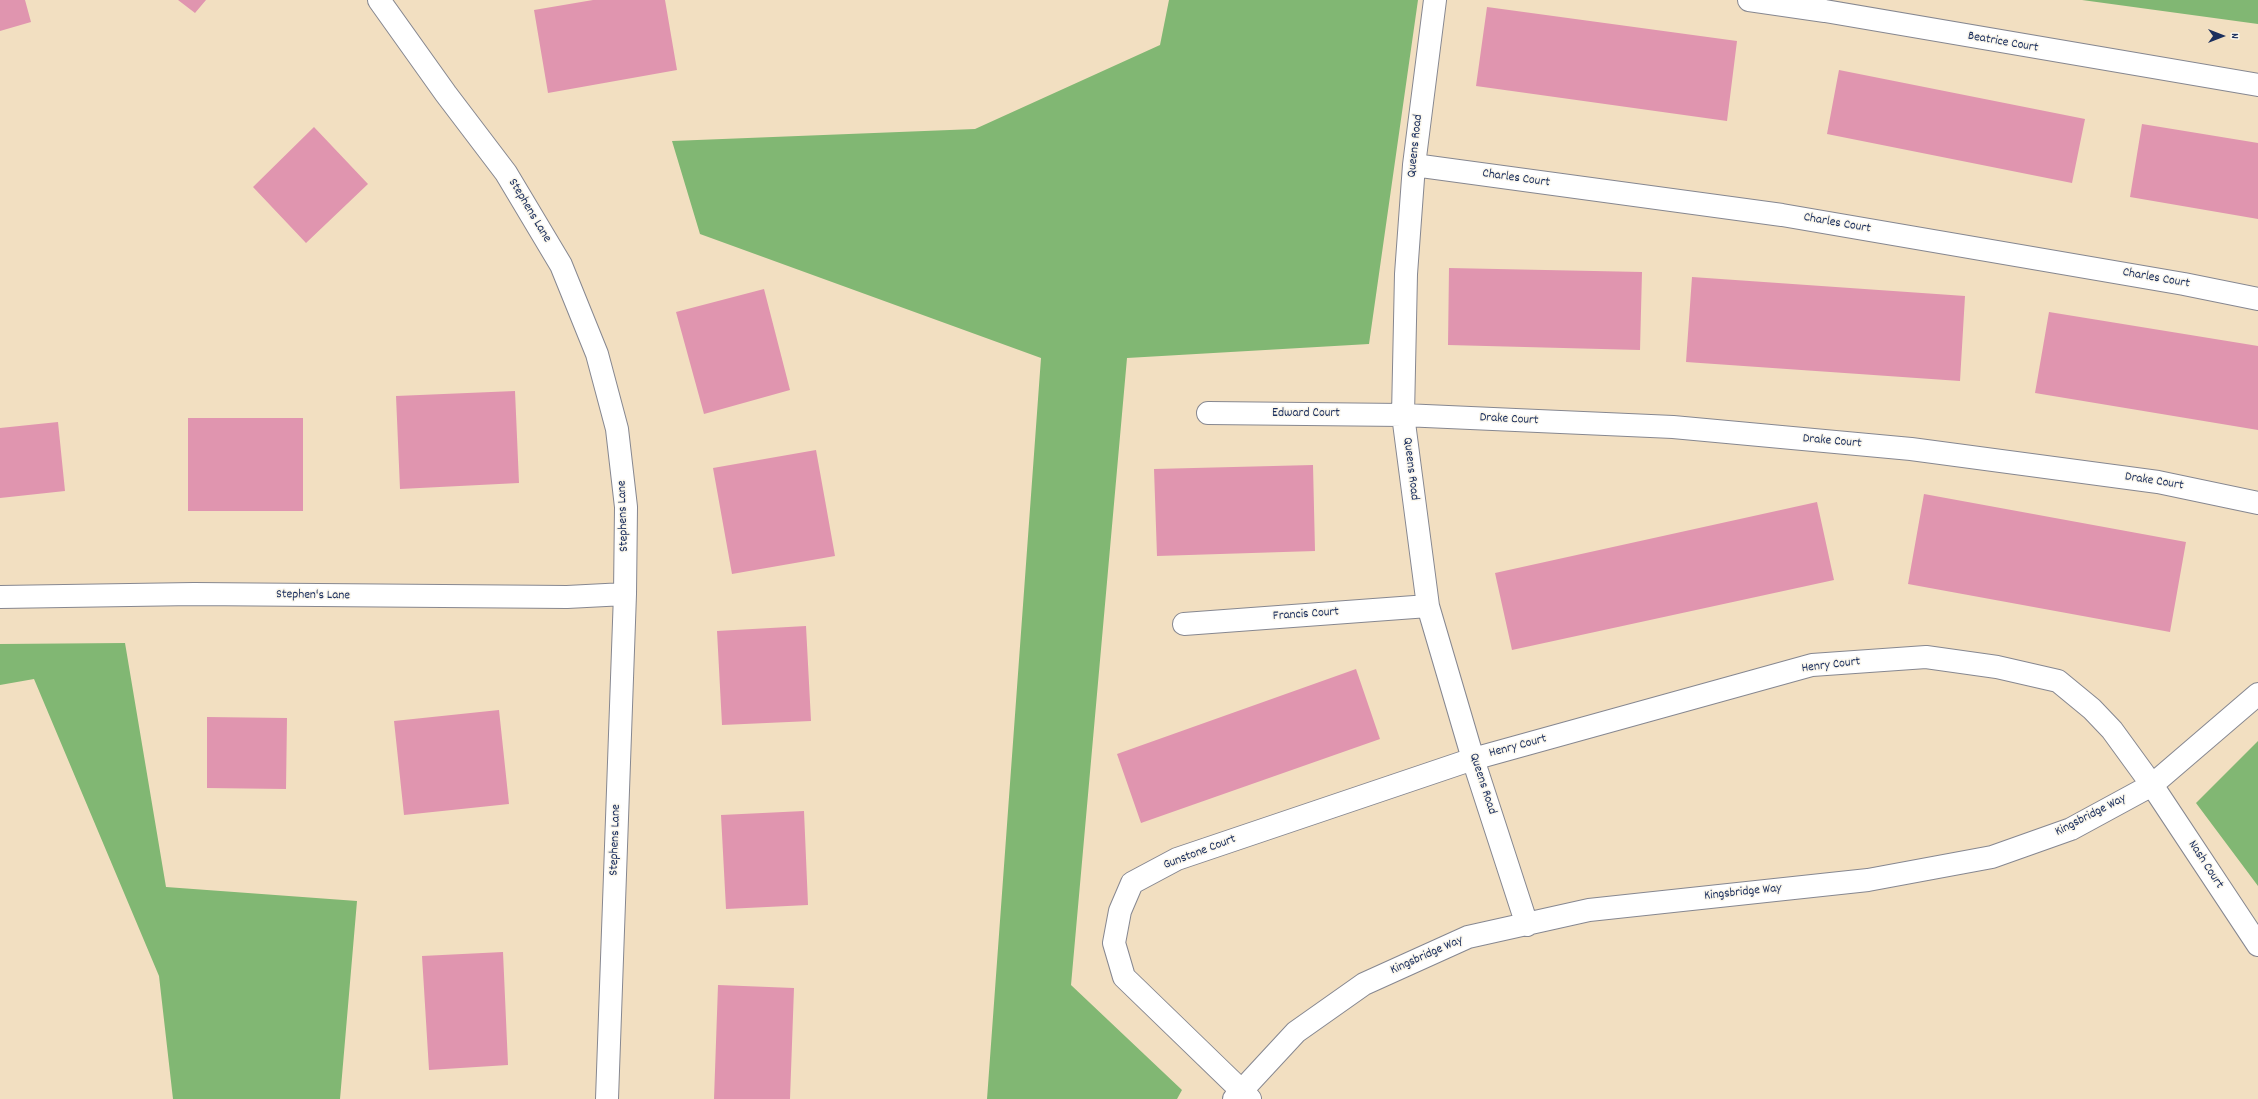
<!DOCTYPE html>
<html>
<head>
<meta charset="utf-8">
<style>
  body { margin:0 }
  #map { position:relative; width:2258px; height:1099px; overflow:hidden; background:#f2dfc1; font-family:Dekko,sans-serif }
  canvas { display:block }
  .north { position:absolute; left:2202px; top:16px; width:40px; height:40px; -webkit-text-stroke:3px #fbf7ec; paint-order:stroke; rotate:90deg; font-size:11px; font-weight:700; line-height:16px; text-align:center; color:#1b2f5e }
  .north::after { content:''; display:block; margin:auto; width:14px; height:18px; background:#1b2f5e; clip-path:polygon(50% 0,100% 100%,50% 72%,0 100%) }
</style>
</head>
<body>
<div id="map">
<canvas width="2258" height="1099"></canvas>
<div class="north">N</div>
</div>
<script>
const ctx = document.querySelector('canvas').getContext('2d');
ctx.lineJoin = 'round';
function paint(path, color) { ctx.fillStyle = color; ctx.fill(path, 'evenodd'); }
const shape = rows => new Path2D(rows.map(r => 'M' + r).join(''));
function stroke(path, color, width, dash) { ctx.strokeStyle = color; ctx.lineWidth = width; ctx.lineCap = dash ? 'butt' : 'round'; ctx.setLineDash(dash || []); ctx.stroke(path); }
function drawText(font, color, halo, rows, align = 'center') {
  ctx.font = font + ' Dekko,sans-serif'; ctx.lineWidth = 3; ctx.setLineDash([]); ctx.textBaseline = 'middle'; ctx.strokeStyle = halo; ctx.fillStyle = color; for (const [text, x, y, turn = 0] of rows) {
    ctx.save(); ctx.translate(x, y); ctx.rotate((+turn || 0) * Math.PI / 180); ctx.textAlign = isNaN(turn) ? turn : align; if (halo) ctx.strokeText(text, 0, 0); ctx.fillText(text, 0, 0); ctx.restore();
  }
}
paint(shape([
  [1169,0,1418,0,1369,344,1127,358,1071,985,1182,1090,1177,1099,987,1099,1041,358,700,234,672,141,975,129,1160,45],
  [2082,0,2258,0,2258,24],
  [125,643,166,887,357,901,340,1099,173,1099,159,976,34,679,0,685,0,644],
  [2258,741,2258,886,2196,803]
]), '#81b773');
paint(shape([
  [0,0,25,0,31,22,0,31],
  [178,0,206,0,195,13],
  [593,0,665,0,677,70,548,93,534,10],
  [1487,7,1737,41,1727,121,1476,86],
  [1839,70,2085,119,2072,183,1827,134],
  [2142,124,2258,143,2258,219,2130,197],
  [314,127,368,184,306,243,253,187],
  [1449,268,1642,272,1640,350,1448,345],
  [1692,277,1965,296,1960,381,1686,362],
  [764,289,790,390,704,414,676,312],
  [2049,312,2258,346,2258,430,2035,393],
  [515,391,519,483,400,489,396,396],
  [188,418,303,418,303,511,188,511],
  [58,422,65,491,0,498,0,428],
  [816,450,835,556,732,574,713,468],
  [1313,465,1315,551,1157,556,1154,469],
  [1924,494,2186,542,2170,632,1908,584],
  [1817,502,1834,580,1512,650,1495,573],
  [806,626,811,721,722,725,717,631],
  [1356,669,1380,739,1141,823,1117,754],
  [499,710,509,804,404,815,394,721],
  [207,717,287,718,286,789,207,788],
  [804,811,808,905,726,909,721,815],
  [503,952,508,1065,429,1070,422,956],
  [718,985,794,988,790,1099,714,1099]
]), '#e095af');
const minor = shape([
  [379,0,446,94,506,173,561,265,597,354,617,429,626,507,625,594,607,1099],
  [1435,0,1414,165,1406,274,1403,415,1428,606,1473,759,1527,925],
  [1749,0,1825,11,2258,85],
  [1414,165,1782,215,2184,284,2258,299],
  [1208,413,1403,415,1673,427,1911,449,2158,482,2258,503],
  [0,597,194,594,567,597,625,594],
  [1184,624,1428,606],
  [1234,1099,1296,1032,1364,984,1468,937,1589,910,1868,880,1992,857,2071,829,2152,785,2258,694],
  [1250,1099,1124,977,1114,943,1120,911,1132,883,1177,859,1473,759,1812,665,1926,657,1997,667,2058,681,2092,709,2112,730,2152,785,2258,945]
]);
stroke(minor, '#868790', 24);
stroke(minor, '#fff', 22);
drawText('13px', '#1b2f5e', '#fbf7ec', [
  ["Beatrice Court",2003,43,10],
  ["Queens Road",1416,146,-84],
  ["Charles Court",1516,179,8],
  ["Stephens Lane",529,211,59],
  ["Charles Court",1837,224,10],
  ["Charles Court",2156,279,10],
  ["Edward Court",1306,414],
  ["Drake Court",1509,420,3],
  ["Drake Court",1832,442,5],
  ["Queens Road",1410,469,83],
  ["Drake Court",2154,482,9],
  ["Stephens Lane",624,516,-92],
  ["Stephen's Lane",313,596,1],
  ["Francis Court",1306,615,-4],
  ["Henry Court",1831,666,-7],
  ["Henry Court",1518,747,-15],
  ["Queens Road",1482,784,72],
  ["Kingsbridge Way",2091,816,-27],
  ["Stephens Lane",616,840,-88],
  ["Gunstone Court",1200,853,-21],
  ["Nash Court",2205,865,57],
  ["Kingsbridge Way",1743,893,-6],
  ["Kingsbridge Way",1427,956,-24]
]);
</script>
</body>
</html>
